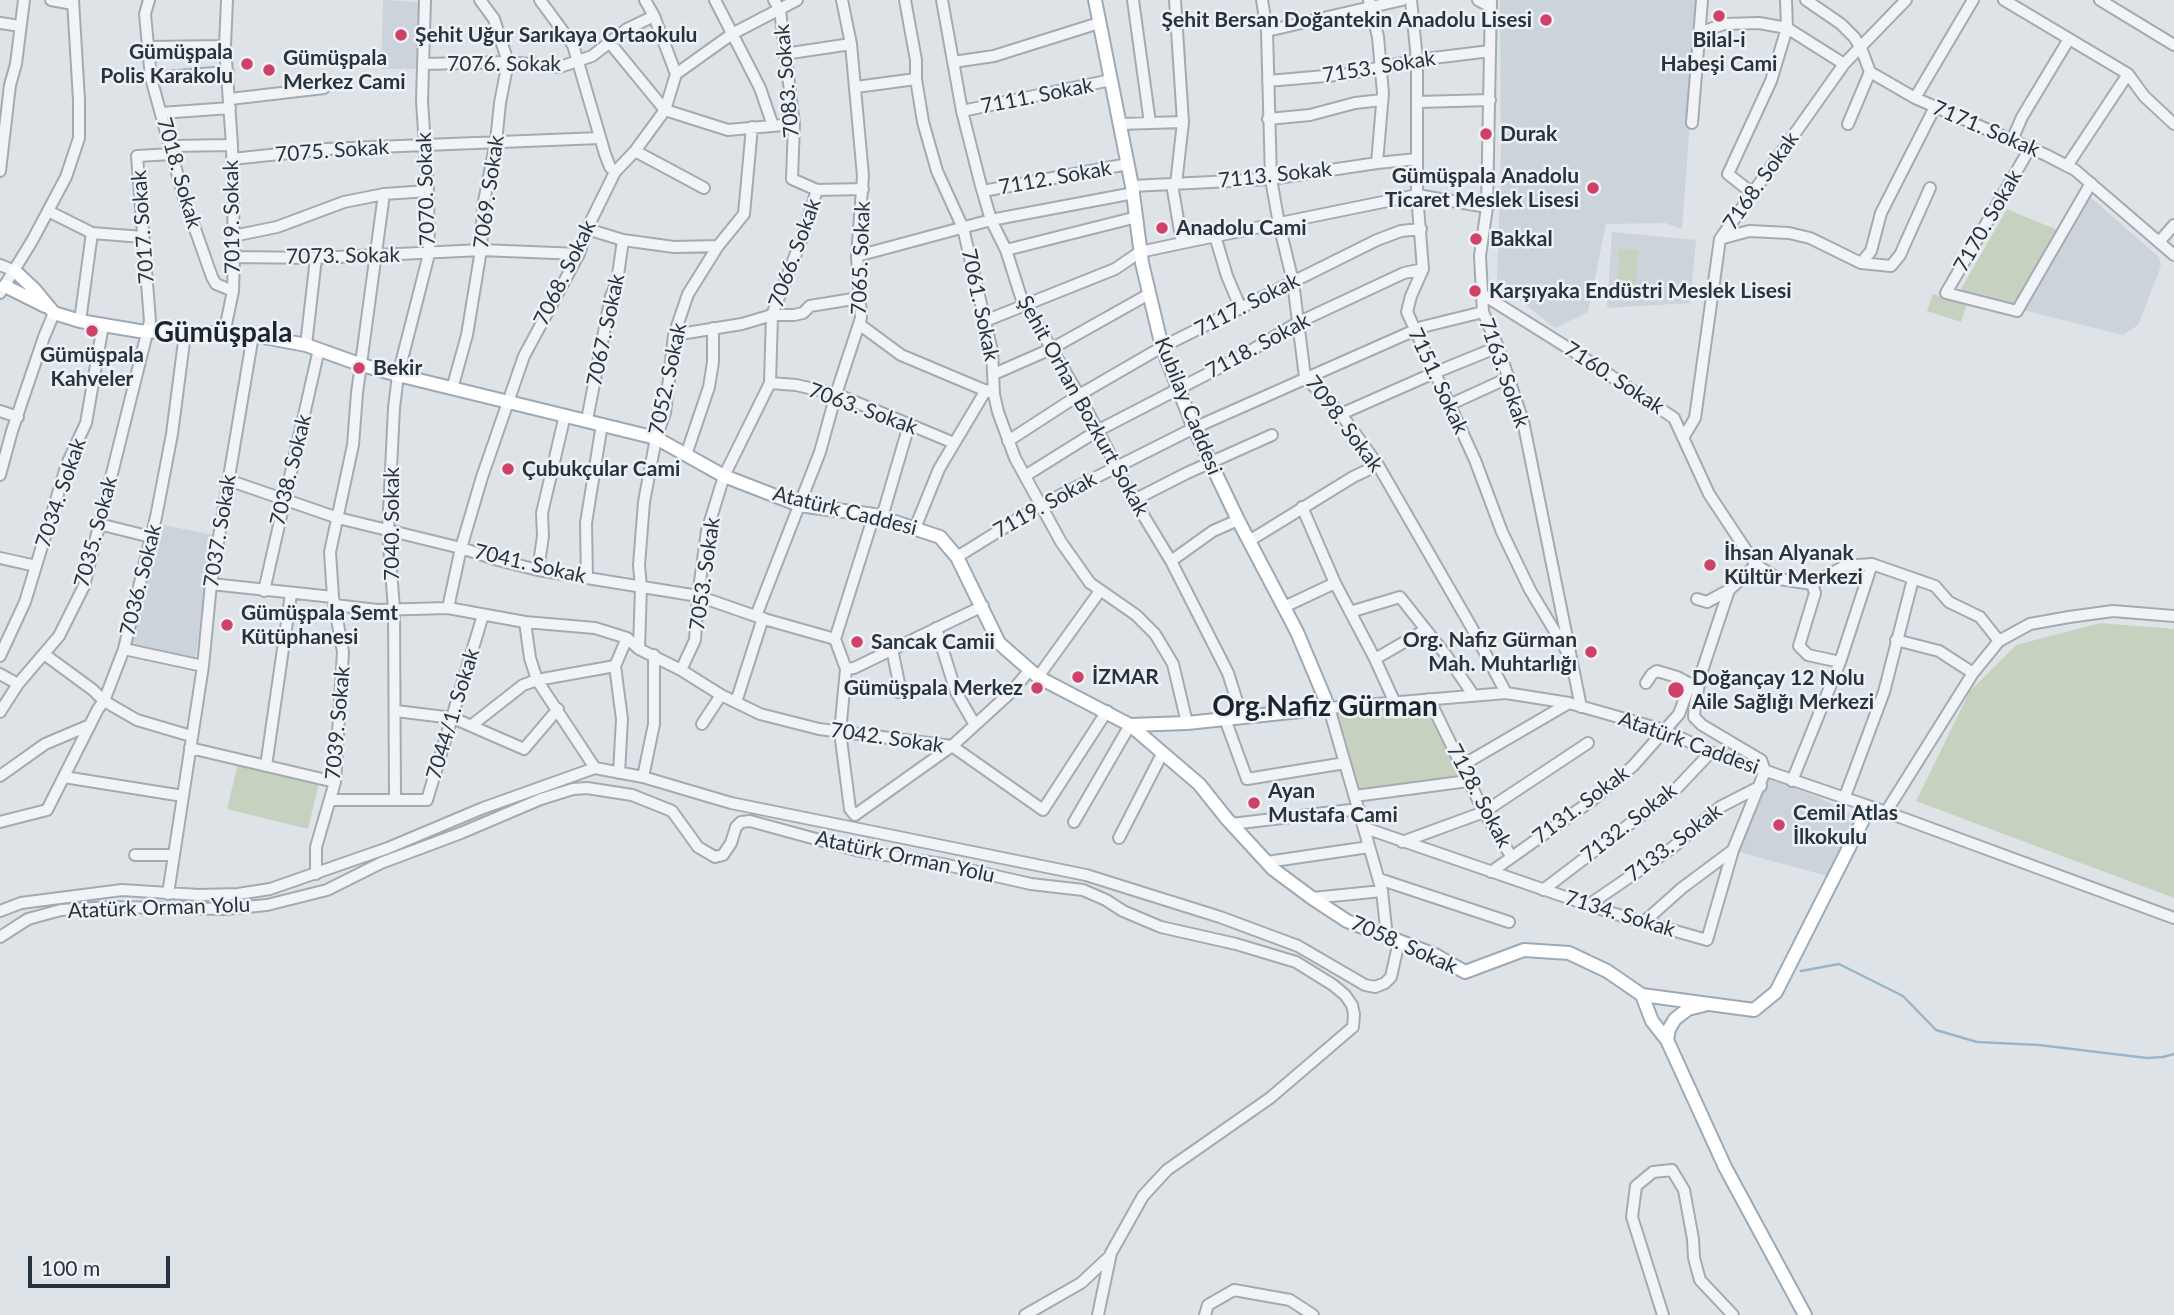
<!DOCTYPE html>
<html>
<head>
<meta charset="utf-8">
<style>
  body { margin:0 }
  #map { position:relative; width:2174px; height:1315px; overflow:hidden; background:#dee3e8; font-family:Lato,sans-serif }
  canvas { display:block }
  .scale { position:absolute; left:28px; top:1256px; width:142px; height:32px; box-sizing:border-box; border:4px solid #27333f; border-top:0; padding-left:9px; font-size:21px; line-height:24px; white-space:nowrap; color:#27333f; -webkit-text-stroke:5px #eef2f5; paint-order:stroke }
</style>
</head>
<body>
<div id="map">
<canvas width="2174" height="1315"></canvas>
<div class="scale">100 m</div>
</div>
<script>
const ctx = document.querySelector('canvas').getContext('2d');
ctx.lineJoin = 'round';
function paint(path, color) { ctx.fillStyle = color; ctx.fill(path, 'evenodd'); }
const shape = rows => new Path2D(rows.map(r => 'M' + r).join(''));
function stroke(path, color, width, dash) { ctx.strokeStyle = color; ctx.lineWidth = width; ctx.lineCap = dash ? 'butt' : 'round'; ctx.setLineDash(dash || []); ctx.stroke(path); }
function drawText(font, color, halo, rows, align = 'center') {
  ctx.font = font + ' Lato,sans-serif'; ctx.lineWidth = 5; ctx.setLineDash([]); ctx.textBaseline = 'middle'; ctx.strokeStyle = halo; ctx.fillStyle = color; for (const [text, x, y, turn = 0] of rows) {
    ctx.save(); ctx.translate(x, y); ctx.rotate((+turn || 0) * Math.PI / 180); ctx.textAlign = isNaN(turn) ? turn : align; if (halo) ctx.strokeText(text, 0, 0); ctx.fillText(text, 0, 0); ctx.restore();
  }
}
paint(shape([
  [383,0,422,2,419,69,381,69],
  [1500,0,1699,0,1682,229,1665,223,1606,224,1588,312,1555,328,1497,282,1501,152],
  [2089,196,2159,257,2161,266,2138,325,2123,335,2023,310],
  [1612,232,1696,240,1690,303,1607,308],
  [159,524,213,535,195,659,131,647],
  [1767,778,1818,797,1855,816,1831,877,1739,852]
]), '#ccd3da');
paint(shape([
  [2007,209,2057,230,2015,308,1957,296],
  [1619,249,1638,250,1636,291,1617,291],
  [1933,294,1967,304,1961,322,1927,311],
  [2100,623,2174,629,2174,898,1916,801,1970,691,2016,645],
  [1429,704,1463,776,1358,790,1336,713],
  [238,763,319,783,308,829,227,809]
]), '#c6d2bf');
stroke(shape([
  [1801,971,1839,964,1903,996,1936,1030,1977,1042,2039,1045,2147,1058,2163,1057,2174,1054]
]), '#99b6c9', 2.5);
const minor = shape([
  [51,0,73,4],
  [149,0,145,14,151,78,184,198,212,277,216,284,233,291],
  [540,0,573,45,605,154,610,167,615,172],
  [645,0,654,16,676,74,665,110,635,151,704,188],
  [715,0,760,88,773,126],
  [774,0,780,10,794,124,792,179,817,190],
  [905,0,916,60,916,79,923,122,937,171,963,228,992,351,994,394,998,412,1015,458,1061,542,1090,583,1136,615,1155,634,1173,664,1187,723],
  [942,0,962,111,980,182,991,220,1006,250,1021,297,1079,395,1134,500,1171,561,1228,673,1242,717],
  [1133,0,1150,123],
  [1175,0,1183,122,1176,184],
  [1262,0,1267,31,1271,179,1279,224,1293,282,1305,377,1341,414,1378,465,1472,628,1506,693],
  [1369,0,1378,37,1383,93,1377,163],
  [1411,0,1417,60,1417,195,1423,269,1411,296,1407,312,1475,460,1502,532,1530,590,1566,650],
  [1478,0,1491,7],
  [1491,0,1487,207,1480,256,1483,312,1498,347,1523,421,1581,707],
  [1806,0,1841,24,1854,37,1861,48,1870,72,1915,98,2046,155,2075,170,2174,255],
  [2004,0,2128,74,2144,96,2174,124],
  [2100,0,2174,45],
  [0,23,20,26],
  [1267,31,1402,0],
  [1699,33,1724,24,1759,23,1787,28,1844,64],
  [610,43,665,110,728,130,794,124],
  [147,47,225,46],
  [784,54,851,44],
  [953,62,994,56,1099,23],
  [424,64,508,62,560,67,592,56,627,29,654,16],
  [676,74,732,34,797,0],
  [151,78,228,72],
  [1268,81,1348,74,1417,60,1490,51],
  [856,87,916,79],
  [1915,98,1973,0],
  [230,99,324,88],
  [1418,102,1490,100],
  [962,111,1111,80],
  [161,113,230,108],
  [1268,119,1310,115,1355,103,1382,100],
  [1692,123,1702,0],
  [1119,124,1183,122],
  [1848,124,1870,72],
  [2012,140,2022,117,2069,39],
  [170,146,232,145],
  [2030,148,1946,293,2017,311,2091,183],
  [232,159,326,149,600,138],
  [2067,166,2128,74],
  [0,171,10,85,16,64,24,0],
  [1172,184,1182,243],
  [1132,186,1271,179,1377,163,1417,159],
  [983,191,1128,164],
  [1752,193,1728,174,1771,81,1787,28,1786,0],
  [48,211,92,233,143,237],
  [587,229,623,240,674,247,718,246],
  [233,236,277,227,344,202,384,194,428,191],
  [1215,236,1227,276,1241,309],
  [1720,239,1749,231,1789,233,1810,238,1861,263,1891,266,1900,255,1930,188],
  [2159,242,2174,225],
  [1006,250,1137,217],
  [857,256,991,220,1134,193],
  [234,257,316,258,481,250,579,254],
  [1861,263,1871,251,1881,213,1935,107],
  [0,265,15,271],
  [0,293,32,241,66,177,79,138,79,100,73,0],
  [1482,294,1581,356,1674,418,1709,494,1756,565,1779,579,1812,584,1845,566,1872,564,1935,586,1949,602,1980,617,1999,641],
  [80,321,92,233],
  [985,321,1115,269,1140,252,1182,243,1417,195,1487,207],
  [859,324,901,355,989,392],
  [224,334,233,291,234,257,232,145,225,46,227,0],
  [674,335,742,324,772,315,794,315,803,313,810,306,859,298],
  [306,345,316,258],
  [994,374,1051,349,1149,294],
  [770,383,796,385,836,394,954,443],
  [452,389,467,335,481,250,483,206,496,142,500,103,508,62,494,19,480,0],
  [1449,405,1508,378],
  [0,411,18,417],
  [1341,414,1434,373,1498,347],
  [587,420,611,296,617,282,623,240],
  [1683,438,1695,418,1720,239,1844,64,1906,0],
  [1008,441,1079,395,1162,347,1377,240,1401,231,1421,229],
  [686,455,709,387,713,362,713,328],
  [0,475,12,431,44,337,54,313],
  [1025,476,1097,431,1242,356,1297,323,1404,273,1423,269],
  [228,480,338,518,461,548,498,560,538,570,698,596,764,619,835,639],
  [1134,500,1187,473,1272,435],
  [1302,507,1335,583,1375,659,1395,703],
  [882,517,909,425],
  [99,524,151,537],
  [915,528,939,469,986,390],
  [1249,541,1353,477,1378,465],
  [957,557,1039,506,1194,428,1422,327,1483,312],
  [0,558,36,566],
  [1171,561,1213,531,1238,520],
  [538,570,543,536,542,513,565,415],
  [587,578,586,523,602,424],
  [211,584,333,597],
  [1812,584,1815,593,1799,646,1808,655,1840,662],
  [264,591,319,349],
  [1697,599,1707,602,1729,590],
  [335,605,377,610,448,608,525,622,595,628,627,638,639,649,681,670,721,695,760,714,819,729,952,746,1043,810,1107,711],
  [1284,607,1335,583],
  [448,608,461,548,482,477,524,356,579,254,587,229,615,172,635,151],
  [1350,612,1400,597,1446,655,1474,696],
  [756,616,820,452,836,394,861,318,857,256,863,176,851,44,842,0],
  [525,622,530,658,537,680,595,768],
  [936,628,956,692,975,725],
  [1896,640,1939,651,1973,673],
  [124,649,203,666],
  [639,649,641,587,639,565,644,502,656,438,665,413,674,335,688,294,718,246,744,214,752,127],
  [892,649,899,683,898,692],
  [44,654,93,690,104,701,137,720,191,736],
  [0,656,25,602,67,464,86,423,103,325],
  [1375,659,1425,630],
  [846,669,854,668,983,606],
  [681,670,695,640,698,596,707,531,724,476,770,383,772,315,802,238,817,190,863,189],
  [0,674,18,684],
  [1038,677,1100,591],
  [1429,699,1484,812,1511,856],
  [736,702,763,618],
  [396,711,453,718,524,749,558,709],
  [0,712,18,684,59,636,84,586,150,321,137,156,172,154],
  [1225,719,1247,779,1345,763],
  [702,724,721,695],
  [472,725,523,685,537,680,615,666],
  [190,748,335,782],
  [266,766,291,594],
  [1461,766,1569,703],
  [619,773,622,719,615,666,627,638],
  [0,776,45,744,90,725],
  [64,777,183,796],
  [643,777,654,724,654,655],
  [1792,781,1840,662,1872,564],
  [1355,796,1468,781],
  [1844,799,1884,692,1913,579],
  [330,800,427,800,483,615],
  [395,800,394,609,388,531,394,408,398,375,429,254,428,191,422,101,425,0],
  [1886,812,1973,673,1999,641,2030,624,2069,617,2113,611,2174,616],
  [855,815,850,809,840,732,846,669,835,639,874,515],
  [855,815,952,746,1010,693,1030,670],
  [0,822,47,810,98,709,104,701,124,649,156,517,172,434,185,334],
  [1074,822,1130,725],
  [1231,824,1359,809],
  [1365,828,1612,913,1707,940,1733,850,1765,771,1761,760,1702,725,1694,717,1695,705,1701,674,1729,590,1756,565],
  [1119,838,1162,754],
  [1402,842,1484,812,1588,743],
  [135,855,173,855],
  [1267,862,1369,847],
  [1491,872,1595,798,1633,766,1679,714,1690,684,1677,677,1657,671,1652,674,1646,683],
  [316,874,316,847,335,782,343,652,333,597,330,552,353,445,357,393,384,194],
  [1379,879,1509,922],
  [1543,890,1677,788,1711,752],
  [168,894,203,666,211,584,253,335],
  [1312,898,1382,891],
  [1590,904,1672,848,1720,807,1761,786],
  [0,911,21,903,122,890,199,895,238,894,270,889,388,848,483,808,595,768,643,777,731,803,1086,875,1220,917,1298,946,1365,985,1375,987,1385,983,1391,977,1399,941],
  [1645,921,1682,888,1733,850],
  [0,937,28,919,61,910,110,907,224,909,267,905,327,890,381,863,461,833,541,799,573,789,587,788,632,795,672,811,698,847,715,857,723,855,731,843,736,827,741,822,750,821,856,850,947,865,1031,884,1083,890,1106,900,1123,911,1161,927,1236,944,1296,962,1333,985,1345,995,1352,1005,1354,1014,1353,1027,1270,1098,1167,1170,1143,1196,1111,1253,1098,1315],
  [1387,937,1382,891,1329,708,1506,693,1569,703,1664,730,1711,752,1886,812,2174,918],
  [1025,1315,1081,1283,1110,1256],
  [1205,1315,1208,1305,1234,1290,1290,1300,1313,1315],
  [1663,1315,1632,1217,1636,1186,1653,1172,1672,1170,1684,1190,1693,1239,1694,1258,1700,1280,1733,1315]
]);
const major = shape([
  [1095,0,1132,186,1142,263,1162,347,1194,428,1238,520,1297,632,1329,708,1187,723,1130,725],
  [15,271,35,290,54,313,80,321,139,331,253,335,306,345,362,365,398,375,656,438,724,476,799,505,874,515,940,537,957,557,999,643,1038,677,1130,725,1199,784,1227,819,1273,869,1312,898,1347,921,1435,955,1465,972,1524,950,1569,953,1607,971,1642,995,1754,1010,1776,992,1869,808],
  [5,286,45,306],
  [1642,995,1652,1021,1667,1040,1725,1167,1805,1315],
  [1667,1040,1669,1029,1675,1019,1688,1009,1704,1005]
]);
stroke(minor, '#a3abb2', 14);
stroke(major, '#9da9b4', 16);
stroke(minor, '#f1f3f6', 10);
stroke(major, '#fff', 12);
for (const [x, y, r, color] of [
  [1719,16,7,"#cf4169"],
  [1546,20,7,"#cf4169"],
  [401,35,7,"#cf4169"],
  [247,64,7,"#cf4169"],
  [269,70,7,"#cf4169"],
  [1486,134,7,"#cf4169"],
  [1593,188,7,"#cf4169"],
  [1162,228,7,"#cf4169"],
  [1476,239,7,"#cf4169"],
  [1475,291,7,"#cf4169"],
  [92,331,7,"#cf4169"],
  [359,368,7,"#cf4169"],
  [508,469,7,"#cf4169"],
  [1710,565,7,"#cf4169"],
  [227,625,7,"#cf4169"],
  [857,642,7,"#cf4169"],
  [1591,652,7,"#cf4169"],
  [1078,677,7,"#cf4169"],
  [1037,688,7,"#cf4169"],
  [1676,690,9,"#cf4169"],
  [1254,803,7,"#cf4169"],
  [1779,825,7,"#cf4169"]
]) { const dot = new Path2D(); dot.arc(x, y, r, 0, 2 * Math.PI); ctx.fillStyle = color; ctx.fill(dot); stroke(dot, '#eef2f5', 2.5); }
drawText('bold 21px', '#27333f', '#eef2f5', [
  ["Şehit Bersan Doğantekin Anadolu Lisesi",1532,20,"right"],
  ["Şehit Uğur Sarıkaya Ortaokulu",415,35],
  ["Bilal-i",1719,40,"center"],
  ["Habeşi Cami",1719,64,"center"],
  ["Gümüşpala",233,52,"right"],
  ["Polis Karakolu",233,76,"right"],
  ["Gümüşpala",283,58],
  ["Merkez Cami",283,82],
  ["Durak",1500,134],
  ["Gümüşpala Anadolu",1579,176,"right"],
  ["Ticaret Meslek Lisesi",1579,200,"right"],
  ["Anadolu Cami",1176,228],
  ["Bakkal",1490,239],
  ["Karşıyaka Endüstri Meslek Lisesi",1489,291],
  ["Gümüşpala",92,355,"center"],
  ["Kahveler",92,379,"center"],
  ["Bekir",373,368],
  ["Çubukçular Cami",522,469],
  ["İhsan Alyanak",1724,553],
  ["Kültür Merkezi",1724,577],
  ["Gümüşpala Semt",241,613],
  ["Kütüphanesi",241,637],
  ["Org. Nafiz Gürman",1577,640,"right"],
  ["Mah. Muhtarlığı",1577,664,"right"],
  ["Sancak Camii",871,642],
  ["İZMAR",1092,677],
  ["Doğançay 12 Nolu",1692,678],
  ["Aile Sağlığı Merkezi",1692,702],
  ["Gümüşpala Merkez",1023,688,"right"],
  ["Ayan",1268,791],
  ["Mustafa Cami",1268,815],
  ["Cemil Atlas",1793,813],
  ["İlkokulu",1793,837]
], 'left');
drawText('21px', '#27333f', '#eef2f5', [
  ["7076. Sokak",504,64],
  ["7153. Sokak",1379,67,-9],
  ["7083. Sokak",787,81,-95],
  ["7111. Sokak",1037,96,-11],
  ["7171. Sokak",1986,129,23],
  ["7075. Sokak",332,151,-4],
  ["7018. Sokak",179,173,74],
  ["7113. Sokak",1275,175,-6],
  ["7112. Sokak",1055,178,-10],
  ["7168. Sokak",1761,181,-55],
  ["7070. Sokak",426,189,-92],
  ["7069. Sokak",489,192,-82],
  ["7019. Sokak",232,217,-91],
  ["7170. Sokak",1988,221,-60],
  ["7017. Sokak",143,227,-94],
  ["7066. Sokak",795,253,-70],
  ["7073. Sokak",343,256,-1],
  ["7065. Sokak",861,258,-88],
  ["7068. Sokak",565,273,-64],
  ["7061. Sokak",980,305,78],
  ["7117. Sokak",1247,305,-27],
  ["7067. Sokak",606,330,-78],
  ["7118. Sokak",1258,346,-28],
  ["7163. Sokak",1504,373,71],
  ["7160. Sokak",1614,378,33],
  ["7052. Sokak",668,379,-78],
  ["7151. Sokak",1438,381,65],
  ["Şehit Orhan Bozkurt Sokak",1083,406,61],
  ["Kubilay Caddesi",1188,406,68],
  ["7063. Sokak",863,409,20],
  ["7098. Sokak",1344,424,53],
  ["7038. Sokak",291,470,-76],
  ["7034. Sokak",61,493,-71],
  ["7119. Sokak",1045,505,-29],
  ["Atatürk Caddesi",845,511,14],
  ["7040. Sokak",392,524,-90],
  ["7037. Sokak",220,531,-81],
  ["7035. Sokak",96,532,-75],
  ["7041. Sokak",530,564,13],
  ["7053. Sokak",705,574,-82],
  ["7036. Sokak",141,580,-76],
  ["7044/1. Sokak",453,714,-73],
  ["7039. Sokak",338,723,-85],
  ["7042. Sokak",887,738,8],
  ["Atatürk Caddesi",1689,743,20],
  ["7128. Sokak",1479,796,62],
  ["7131. Sokak",1581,805,-37],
  ["7132. Sokak",1629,823,-38],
  ["7133. Sokak",1674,843,-37],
  ["Atatürk Orman Yolu",905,857,12],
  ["Atatürk Orman Yolu",159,908,-2],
  ["7134. Sokak",1620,914,17],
  ["7058. Sokak",1404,945,24]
]);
drawText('bold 28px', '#1a2430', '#eef2f5', [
  ["Gümüşpala",223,333],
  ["Org.Nafiz Gürman",1325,707]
]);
</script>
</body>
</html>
